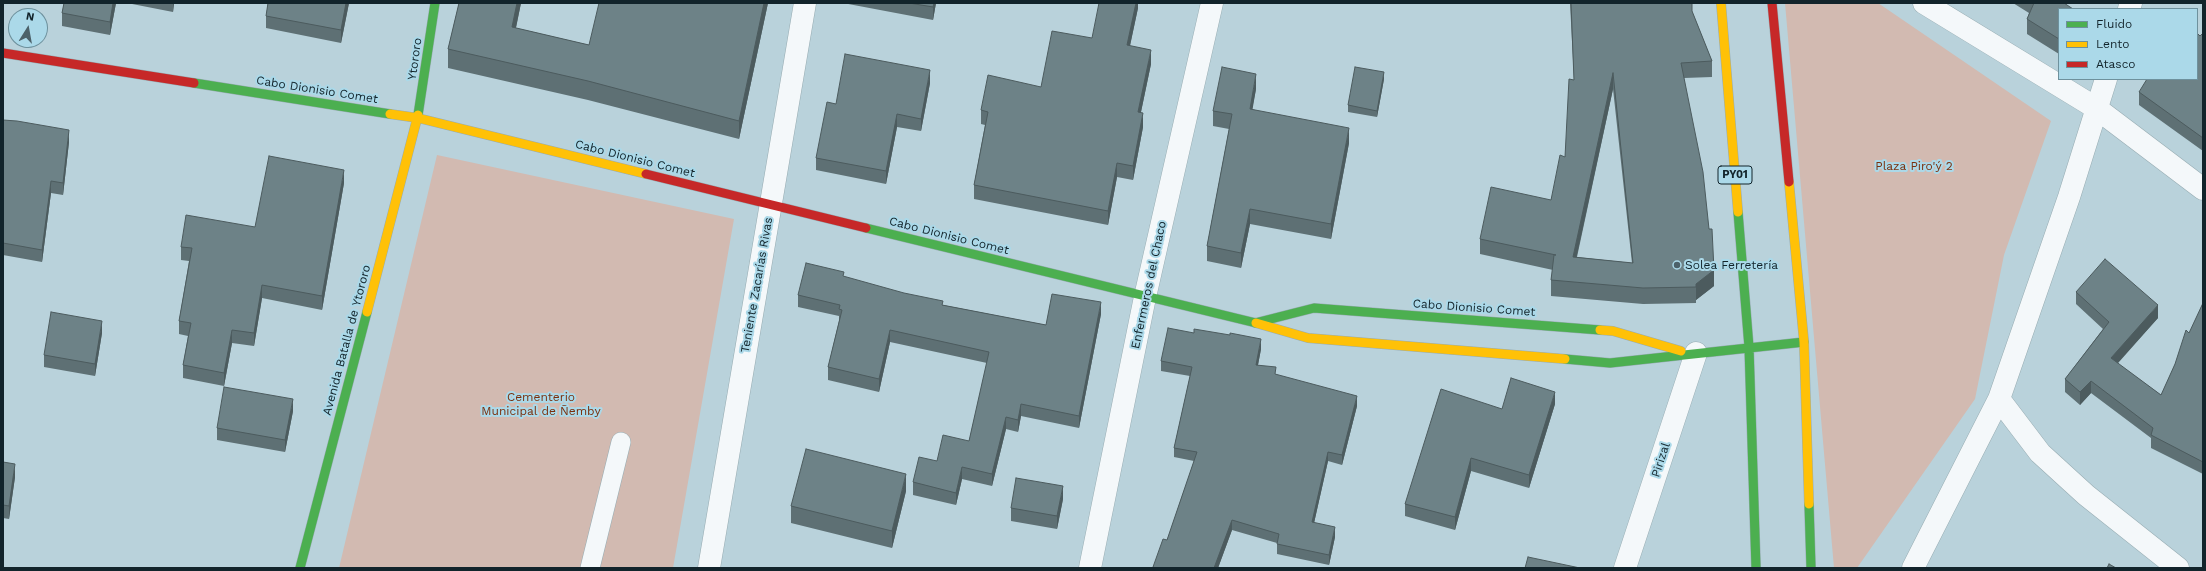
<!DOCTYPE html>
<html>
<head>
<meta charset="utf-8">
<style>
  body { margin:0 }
  #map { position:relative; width:2206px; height:571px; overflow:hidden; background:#b9d2db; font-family:"Work Sans",sans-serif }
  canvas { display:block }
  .frame { position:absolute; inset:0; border:4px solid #12242b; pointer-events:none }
  .legend { position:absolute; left:2058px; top:8px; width:140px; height:72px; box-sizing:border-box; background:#abd9e9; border:1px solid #6e919d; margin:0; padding:5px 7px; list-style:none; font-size:12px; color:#12242b }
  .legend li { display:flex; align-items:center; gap:8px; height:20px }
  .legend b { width:20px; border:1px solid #6e919d }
  .north { position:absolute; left:8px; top:8px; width:40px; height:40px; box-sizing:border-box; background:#abd9e9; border:1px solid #6e919d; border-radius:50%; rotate:11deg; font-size:11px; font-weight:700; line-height:16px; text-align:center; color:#12242b }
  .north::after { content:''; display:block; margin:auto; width:14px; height:18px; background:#4c6169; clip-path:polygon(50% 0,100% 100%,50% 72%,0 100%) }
</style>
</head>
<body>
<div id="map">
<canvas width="2206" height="571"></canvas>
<div class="frame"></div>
<ul class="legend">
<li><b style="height:5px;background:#4caf50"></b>Fluido</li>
<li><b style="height:5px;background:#ffc107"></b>Lento</li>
<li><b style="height:5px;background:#c62828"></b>Atasco</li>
</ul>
<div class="north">N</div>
</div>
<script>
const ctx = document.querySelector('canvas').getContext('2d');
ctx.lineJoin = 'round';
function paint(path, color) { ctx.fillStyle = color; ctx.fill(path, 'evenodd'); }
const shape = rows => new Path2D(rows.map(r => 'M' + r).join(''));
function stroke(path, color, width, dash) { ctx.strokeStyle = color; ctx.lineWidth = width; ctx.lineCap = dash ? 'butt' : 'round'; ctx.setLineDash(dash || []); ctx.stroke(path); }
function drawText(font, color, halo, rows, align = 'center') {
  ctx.font = font + ' "Work Sans",sans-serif'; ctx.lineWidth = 4; ctx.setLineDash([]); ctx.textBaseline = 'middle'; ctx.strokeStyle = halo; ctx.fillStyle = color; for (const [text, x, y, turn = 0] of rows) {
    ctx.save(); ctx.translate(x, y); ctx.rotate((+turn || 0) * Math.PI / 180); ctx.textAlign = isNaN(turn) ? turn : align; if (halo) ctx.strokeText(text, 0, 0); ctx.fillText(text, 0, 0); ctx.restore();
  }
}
paint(shape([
  [1785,3,1878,3,2051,121,2004,255,1975,399,1857,568,1834,568],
  [437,155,734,219,673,568,339,568]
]), '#d2bab1');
const lane = shape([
  [590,568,621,442]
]);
const street = shape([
  [1924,3,2096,108,2203,189],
  [2129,9,2131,3],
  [1999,399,2040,453,2086,495,2178,568],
  [709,568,805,3],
  [1090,568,1145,297,1212,3],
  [1625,568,1696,353],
  [1913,568,1999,399,2069,197,2106,79]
]);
const fast = shape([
  [194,83,390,114],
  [418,115,435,3],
  [1738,212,1749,347,1756,568],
  [866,228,1256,323],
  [1255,323,1314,308,1600,330],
  [1565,359,1610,363,1804,342],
  [1809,504,1811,568],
  [300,568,367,312]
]);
const slow = shape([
  [1721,3,1738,212],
  [390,114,418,118,646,174],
  [1789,182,1804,342,1809,504],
  [367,312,418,115],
  [1256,323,1308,338,1565,359],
  [1600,330,1613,331,1681,351]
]);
const jam = shape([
  [1772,3,1789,182],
  [3,53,194,83],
  [646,174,866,228]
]);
stroke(lane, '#97acb2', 20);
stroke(street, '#97acb2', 23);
stroke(fast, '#97acb2', 10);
stroke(slow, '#97acb2', 10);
stroke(jam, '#97acb2', 10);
stroke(lane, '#f4f8fa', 19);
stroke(street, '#f4f8fa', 22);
stroke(fast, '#4caf50', 9);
stroke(slow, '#ffc107', 9);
stroke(jam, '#c62828', 9);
paint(shape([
  [64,3,116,3,110,35,62,26,62,13],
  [127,3,174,3,173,12],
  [268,3,349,3,341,43,266,28,266,16],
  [459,3,521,3,516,28,589,45,768,3,739,139,588,100,448,68,448,49],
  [843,3,936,3,933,20],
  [1138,3,1138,8,1130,46,1151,64,1141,112,1143,127,1133,180,1117,177,1108,225,974,199,974,185,985,125,981,124,981,110,1041,87,1092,38],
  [1570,3,1692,3,1692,11,1712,61,1712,77,1684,78,1714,286,1696,300,1696,303,1643,304,1551,296,1551,280,1553,270,1480,254,1480,239,1551,200,1565,157,1574,80],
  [1613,89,1632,263,1577,257],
  [2013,3,2064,3,2059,9,2059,54,2027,34,2027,19,2029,13],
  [2203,33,2203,151,2139,105,2139,92],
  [1384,79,1377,117,1348,112,1348,105],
  [930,83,921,131,897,127,886,184,816,170,816,158,836,104],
  [1256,89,1252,109,1349,143,1331,239,1250,224,1241,268,1207,261,1207,246,1229,129,1213,126,1213,111],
  [3,120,69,142,63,195,51,193,42,262,3,255],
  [344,183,322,310,262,298,254,346,232,343,224,386,183,378,183,365,188,336,179,334,179,321,189,261,181,260,181,247,255,227],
  [844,277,943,305,1046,325,1101,314,1079,428,1021,416,1018,432,1006,429,992,486,962,479,956,505,913,495,913,482,937,461,969,441,987,363,890,342,879,392,828,380,828,367,839,321,839,316,798,307,798,295],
  [2076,292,2158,318,2117,363,2161,395,2203,303,2203,474,2151,448,2151,438,2091,393,2080,405,2065,392,2065,379,2103,329,2076,304],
  [102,333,95,376,44,367,44,355],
  [1261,349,1258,365,1276,375,1357,406,1342,465,1328,461,1314,523,1335,537,1329,565,1277,554,1277,543,1232,530,1218,568,1153,568,1153,567,1167,540,1194,461,1174,457,1174,448,1190,376,1161,371,1161,361],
  [1555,404,1529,488,1471,471,1455,530,1405,516,1405,504,1502,409],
  [293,411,285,452,217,440,217,428],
  [3,462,15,477,9,519,3,518],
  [906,491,892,548,791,523,791,506],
  [1063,499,1057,529,1011,521,1011,508]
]), '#5e7074');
paint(shape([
  [113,3,116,3,110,35,110,22],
  [173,3,174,3,173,12],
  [346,3,349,3,341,43,341,30],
  [517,3,521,3,512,46,512,27],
  [764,3,768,3,739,139,739,121],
  [934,3,936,3,933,20,933,7],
  [1136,3,1138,3,1138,8,1127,59,1127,45],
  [1151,50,1151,64,1138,126,1138,112],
  [930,70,930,83,921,131,921,119],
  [1384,72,1384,79,1377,117,1377,111],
  [1613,73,1613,89,1573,273,1573,257],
  [1256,74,1256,89,1250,124,1250,109],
  [1143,113,1143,127,1133,180,1133,166],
  [897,114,897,127,886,184,886,171],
  [1349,128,1349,143,1331,239,1331,224],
  [69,130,69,142,63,195,63,183],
  [1117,163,1117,177,1108,225,1108,211],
  [344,170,344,183,322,310,322,296],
  [51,181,51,193,42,262,42,250],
  [1250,209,1250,224,1241,268,1241,253],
  [1714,270,1714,286,1696,300,1696,303,1696,284],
  [262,285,262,298,254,346,254,333],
  [1101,302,1101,314,1079,428,1079,416],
  [2158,305,2158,318,2111,371,2111,358],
  [102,321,102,333,95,376,95,364],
  [232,330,232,343,224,386,224,373],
  [890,330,890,342,879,392,879,379],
  [1261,339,1261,349,1256,375,1256,365],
  [2091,381,2091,393,2080,405,2080,392],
  [1555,392,1555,404,1529,488,1529,475],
  [1357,396,1357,406,1342,465,1342,455],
  [293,399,293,411,285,452,285,440],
  [1021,404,1021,416,1018,432,1018,420],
  [1006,417,1006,429,992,486,992,474],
  [1328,452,1328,461,1312,532,1312,522],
  [1471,458,1471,471,1455,530,1455,517],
  [15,464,15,477,9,519,9,506],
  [962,467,962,479,956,505,956,493],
  [906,474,906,491,892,548,892,531],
  [1063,486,1063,499,1057,529,1057,516],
  [1232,520,1232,530,1218,568,1214,568],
  [1335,527,1335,537,1329,565,1329,555]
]), '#4c5b5e');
const building = shape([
  [64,3,113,3,110,22,62,13,64,3],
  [268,3,346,3,341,30,266,16,268,3],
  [459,3,517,3,512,27,589,45,599,3,764,3,739,121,588,81,448,49,459,3],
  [909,3,934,3,933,7,909,3],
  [1099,3,1136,3,1127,45,1151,50,1138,112,1143,113,1133,166,1117,163,1108,211,974,185,988,112,981,110,988,75,1041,87,1052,31,1092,38,1099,3],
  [1571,3,1692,3,1692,11,1712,61,1681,63,1703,172,1709,229,1712,229,1714,270,1696,284,1696,287,1643,288,1551,280,1554,255,1556,255,1480,239,1491,187,1551,200,1560,155,1565,157,1569,79,1574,80,1571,3],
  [1613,73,1633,263,1573,257,1613,73],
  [2034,3,2064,3,2073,9,2059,9,2059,39,2027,19,2034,3],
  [2197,33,2200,36,2203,33,2203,138,2139,92,2147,79,2197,79,2197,33],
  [845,54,930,70,921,119,897,114,886,171,816,158,827,102,836,104,845,54],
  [1222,67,1256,74,1250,109,1349,128,1331,224,1250,209,1241,253,1207,246,1232,114,1213,111,1222,67],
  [1355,67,1384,72,1377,111,1348,105,1355,67],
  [3,120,17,121,69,130,63,183,51,181,42,250,3,243,3,120],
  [269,156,344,170,322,296,262,285,254,333,232,330,224,373,183,365,191,323,179,321,192,248,181,247,186,215,255,227,269,156],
  [2105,259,2158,305,2111,358,2161,395,2175,364,2186,330,2189,333,2203,303,2203,462,2151,435,2153,428,2091,381,2080,392,2065,379,2109,322,2076,292,2105,259],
  [806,263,844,272,843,276,904,293,943,301,942,305,1046,325,1052,294,1101,302,1079,416,1021,404,1018,420,1006,417,992,474,962,467,956,493,913,482,919,457,937,461,943,435,969,441,989,352,890,330,879,379,828,367,842,310,839,309,840,305,798,295,806,263],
  [51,312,102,321,95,364,44,355,51,312],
  [1168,328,1194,333,1194,329,1230,335,1230,333,1261,339,1256,365,1276,367,1275,374,1357,396,1342,455,1328,452,1312,522,1335,527,1329,555,1277,544,1279,534,1232,520,1214,568,1156,568,1153,567,1163,539,1167,540,1197,452,1174,448,1192,367,1161,361,1168,328],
  [1511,378,1555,392,1529,475,1471,458,1455,517,1405,504,1441,389,1502,409,1511,378],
  [224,387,293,399,285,440,217,428,224,387],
  [806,449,906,474,892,531,791,506,806,449],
  [3,462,15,464,9,506,3,505,3,462],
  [1016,478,1063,486,1057,516,1011,508,1016,478],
  [1528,557,1580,568,1525,568,1528,557],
  [2109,564,2116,568,2107,568,2109,564]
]);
paint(building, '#6d8287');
stroke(building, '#4c5b5e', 1);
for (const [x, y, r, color] of [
  [1677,265,4,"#4c6169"]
]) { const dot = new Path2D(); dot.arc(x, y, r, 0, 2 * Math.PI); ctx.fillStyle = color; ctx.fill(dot); stroke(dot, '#abd9e9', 1.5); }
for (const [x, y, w] of [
  [1735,175,34]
]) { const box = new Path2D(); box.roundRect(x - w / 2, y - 9, w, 18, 3); ctx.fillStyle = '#abd9e9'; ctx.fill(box); stroke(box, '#12242b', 1); }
drawText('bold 11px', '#12242b', null, [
  ["PY01",1735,175]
]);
drawText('12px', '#12242b', '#abd9e9', [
  ["Ytororo",415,59,-82],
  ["Cabo Dionisio Comet",317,90,9],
  ["Cabo Dionisio Comet",635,159,14],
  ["Cabo Dionisio Comet",949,236,14],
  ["Teniente Zacarías Rivas",757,285,-80],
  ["Enfermeros del Chaco",1149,285,-78],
  ["Cabo Dionisio Comet",1474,308,4],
  ["Avenida Batalla de Ytororo",347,340,-75],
  ["Pirizal",1661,460,-72]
]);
drawText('12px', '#7a2f0c', '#abd9e9', [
  ["Plaza Piro'ý 2",1914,166],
  ["Cementerio",541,397],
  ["Municipal de Ñemby",541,411]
]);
drawText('12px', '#12242b', '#abd9e9', [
  ["Solea Ferretería",1685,265]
], 'left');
</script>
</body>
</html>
